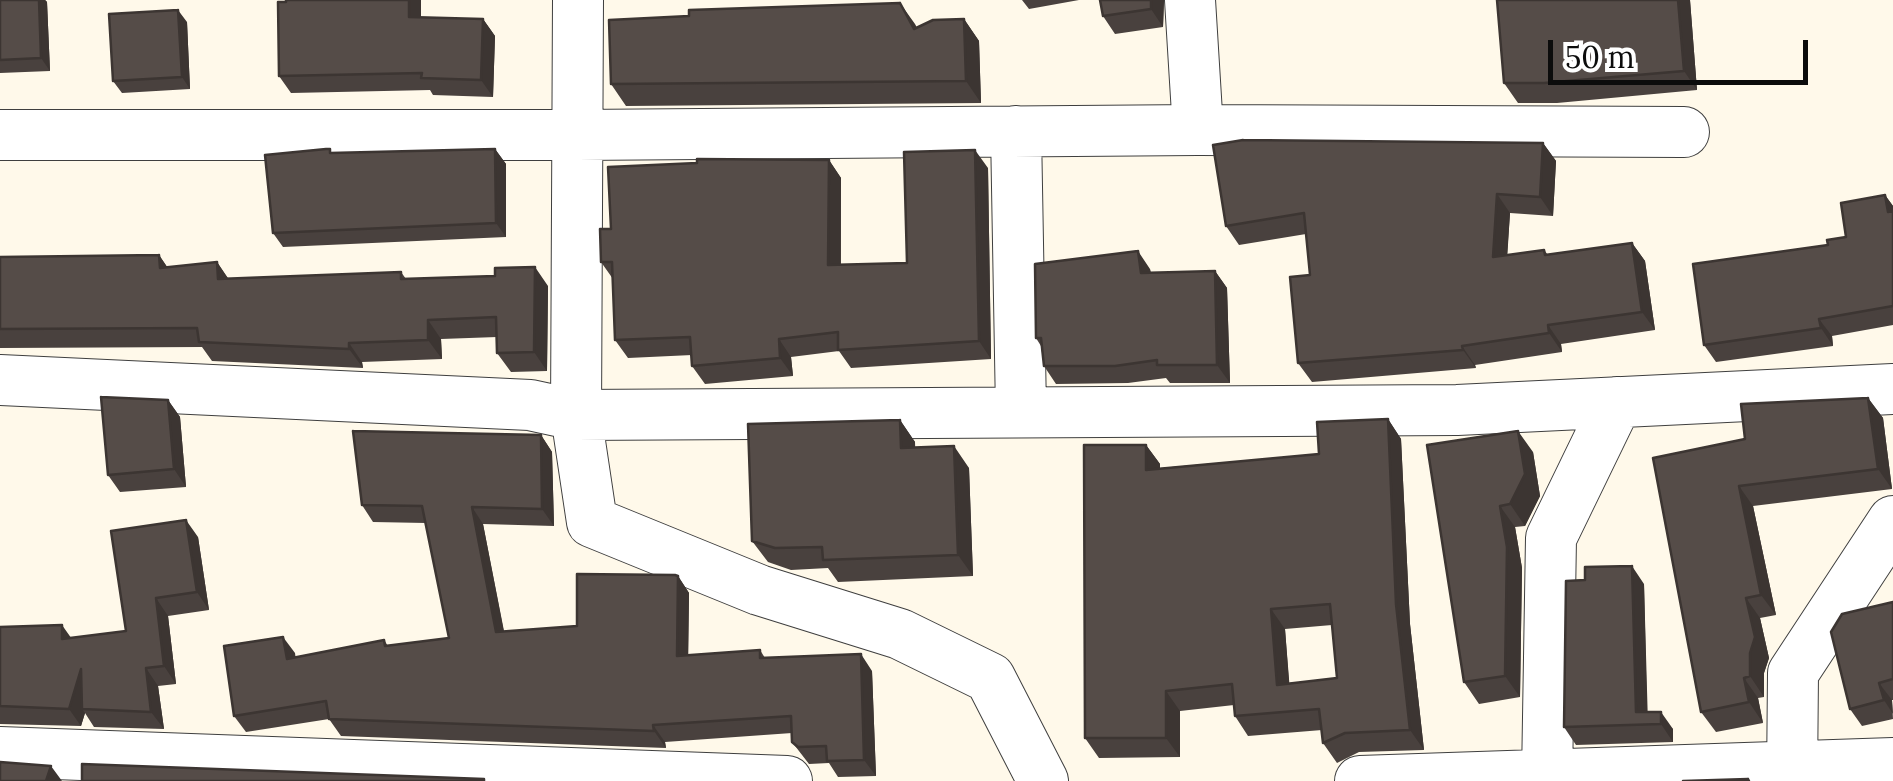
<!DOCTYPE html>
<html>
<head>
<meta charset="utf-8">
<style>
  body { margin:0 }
  #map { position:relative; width:1893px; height:781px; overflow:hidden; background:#fff9ea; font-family:Lora,serif }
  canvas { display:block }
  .scale { position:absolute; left:1548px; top:40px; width:260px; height:45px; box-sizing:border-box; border:5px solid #0c0c0c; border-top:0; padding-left:12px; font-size:30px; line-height:35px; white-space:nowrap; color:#0c0c0c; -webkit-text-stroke:8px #fff; paint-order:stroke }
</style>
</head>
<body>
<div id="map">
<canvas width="1893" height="781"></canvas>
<div class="scale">50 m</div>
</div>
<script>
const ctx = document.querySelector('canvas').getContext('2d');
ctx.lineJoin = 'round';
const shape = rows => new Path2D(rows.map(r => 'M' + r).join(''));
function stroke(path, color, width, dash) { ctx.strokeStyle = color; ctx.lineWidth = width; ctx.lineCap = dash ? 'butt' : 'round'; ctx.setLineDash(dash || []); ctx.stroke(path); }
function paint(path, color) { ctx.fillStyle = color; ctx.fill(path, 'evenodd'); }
const minor = shape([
  [578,0,576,415,592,522,759,590,900,634,990,678,1043,781],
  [1190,0,1198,130],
  [1016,131,1021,411],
  [0,135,578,135,1198,130,1684,132],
  [0,380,530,405,576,415,1457,410,1893,389],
  [0,752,787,781],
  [1547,777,1551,538,1617,402],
  [1360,781,1893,763],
  [1792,781,1793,673,1893,521]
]);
stroke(minor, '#3f3f3f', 52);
stroke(minor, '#fff', 50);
paint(shape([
  [0,0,45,0,47,2,50,71,0,73],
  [1022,0,1079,0,1029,9],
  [1164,0,1163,27,1115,34,1103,16],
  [1497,0,1690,0,1697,90,1557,103,1518,103,1504,83],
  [421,17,483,19,495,36,493,97,433,95,430,90,291,93,279,76],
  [964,19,979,41,981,103,626,106,611,84],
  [187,22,190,89,122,93,113,81],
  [1543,143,1556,161,1553,216,1510,213,1507,255,1544,250,1548,255,1632,243,1645,261,1655,330,1561,344,1562,352,1475,365,1476,368,1312,382,1298,363,1310,275,1306,234,1239,245,1226,226],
  [495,149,506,164,506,237,283,247,273,233,332,153],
  [829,160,841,178,841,265,907,263,988,168,991,359,851,368,839,351,791,357,793,376,705,384,692,366,692,355,628,358,615,340,613,279,601,262,611,229],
  [1885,195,1893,206,1893,325,1832,336,1833,346,1716,362,1704,345,1846,237],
  [159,255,167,267,217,262,228,279,401,272,406,279,548,286,547,371,511,372,497,353,497,337,441,339,442,359,362,362,363,368,212,361,202,347,0,348,0,257],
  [1150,269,1151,273,1215,271,1227,288,1230,383,1170,383,1166,378,1128,383,1056,384,1044,366,1041,346,1036,338],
  [1868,398,1883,418,1892,489,1753,506,1776,615,1760,618,1769,658,1764,673,1764,697,1758,698,1763,723,1716,732,1701,712,1745,439],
  [168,400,180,417,186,487,120,492,108,475],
  [1388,419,1401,439,1410,624,1424,750,1359,752,1337,763,1323,743,1322,730,1248,736,1235,716,1234,705,1180,711,1180,757,1099,758,1085,738,1146,445,1160,464,1160,468,1319,454],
  [1332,625,1337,678,1289,683,1285,629],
  [900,420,915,442,915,448,969,468,973,576,838,582,828,568,791,570,768,562,752,541],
  [541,435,552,452,554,526,483,524,504,631,577,626,678,576,689,593,688,655,760,650,765,658,872,671,876,776,838,777,829,763,809,764,792,742,792,733,665,742,666,748,341,736,329,719,246,732,234,716,295,653,295,657,384,640,388,646,449,638,426,523,373,522,362,505],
  [1427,445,1533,452,1540,496,1525,526,1515,527,1522,568,1520,697,1479,704,1464,682],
  [198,537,209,610,168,616,176,684,158,686,164,729,94,727,85,713,81,726,0,724,0,627,71,638,126,631],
  [1644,584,1647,712,1673,729,1673,742,1576,745,1564,727],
  [1893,602,1893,700,1892,700,1893,719,1862,726,1850,709]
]), '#49413e');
paint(shape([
  [39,0,45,0,47,2,50,71,41,58],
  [409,0,421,0,421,33,409,17],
  [1151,0,1164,0,1163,27,1151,9],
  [1678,0,1690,0,1697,90,1684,71],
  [900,3,915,24,929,50,914,29],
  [178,10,187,22,190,89,182,77],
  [483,19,495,36,493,97,481,80],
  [964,19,979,41,981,103,966,81],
  [1543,143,1556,161,1553,216,1540,197],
  [495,149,506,164,506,237,496,223],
  [975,150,988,168,991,359,979,341],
  [829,160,841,178,840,283,828,265],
  [1497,194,1510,213,1506,276,1493,257],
  [1885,195,1893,206,1893,219,1888,212],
  [1632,243,1645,261,1655,330,1642,312],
  [1138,251,1150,269,1153,291,1141,273],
  [159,255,172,274,160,268],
  [217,262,230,281,218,279],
  [535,267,548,286,547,371,534,352],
  [1215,271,1227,288,1230,383,1217,365],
  [1819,319,1832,336,1833,346,1821,328],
  [428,320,441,339,442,359,428,340],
  [1548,325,1561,344,1562,352,1549,333],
  [779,339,791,357,793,376,780,358],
  [349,343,362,362,363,368,349,349],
  [1462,346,1475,365,1476,368,1463,350],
  [1868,398,1883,418,1892,489,1878,469],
  [168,400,180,417,186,487,174,469],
  [1388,419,1401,439,1410,624,1424,750,1410,730,1396,604],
  [900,420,915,442,916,470,901,448],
  [1518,431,1533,452,1540,496,1525,526,1510,504],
  [541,435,552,452,554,526,542,509],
  [1146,445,1160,464,1160,489,1146,470],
  [954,446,969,468,973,576,958,555],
  [1739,486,1753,506,1776,615,1761,595],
  [1500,506,1515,527,1522,568,1520,697,1505,676],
  [472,507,483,524,507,648,496,632],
  [186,520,198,537,209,610,197,592],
  [1632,566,1644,584,1648,725,1636,712],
  [678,576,689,593,688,673,677,656],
  [156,598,168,616,176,684,164,666],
  [1746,598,1760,618,1769,658,1764,673,1764,697,1750,676],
  [1271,609,1285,629,1291,704,1277,685],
  [62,625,74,642,62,639],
  [283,637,295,653,298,675,287,659],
  [861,654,872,671,876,776,864,760],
  [146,668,158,686,164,729,151,712],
  [81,669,82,709,85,713,81,726,69,709],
  [1744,678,1758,698,1763,723,1749,702],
  [1879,683,1892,700,1893,714,1884,700],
  [1166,691,1180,711,1180,757,1166,738],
  [1661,712,1673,729,1673,742,1661,724],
  [653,725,665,742,666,748,654,731],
  [51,766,62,781,46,781]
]), '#3c3532');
const building = shape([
  [0,0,39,0,41,58,0,60,0,0],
  [286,0,409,0,409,17,483,19,481,80,421,78,422,73,279,76,278,2,286,2,286,0],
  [1100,0,1151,0,1151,9,1103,16,1100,0],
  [1497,0,1678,0,1684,71,1544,83,1504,83,1497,0],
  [900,3,914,29,933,20,964,19,966,81,611,84,609,20,689,16,689,10,900,3],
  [178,10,182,77,113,81,109,14,178,10],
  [1243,140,1543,143,1540,197,1497,194,1493,257,1544,250,1545,255,1632,243,1642,312,1548,325,1549,333,1462,346,1463,350,1298,363,1290,277,1310,275,1304,213,1226,226,1213,145,1243,140],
  [326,149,330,149,330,153,495,149,496,223,273,233,265,155,326,149],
  [975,150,979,341,838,350,838,332,779,339,780,358,692,366,690,337,615,340,612,262,601,262,600,229,611,229,608,167,697,163,697,159,829,160,828,265,907,263,904,152,975,150],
  [1885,195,1888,212,1893,211,1893,306,1819,319,1821,328,1704,345,1693,264,1828,245,1827,240,1846,237,1841,203,1885,195],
  [1138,251,1141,273,1215,271,1217,365,1157,365,1157,360,1115,366,1044,366,1041,338,1036,338,1035,264,1138,251],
  [159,255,160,268,217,262,218,279,401,272,401,279,495,276,495,268,535,267,534,352,497,353,496,317,428,320,428,340,349,343,349,349,199,342,197,328,0,329,0,257,159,255],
  [101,397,168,400,174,469,108,475,101,397],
  [1868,398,1878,469,1739,486,1761,595,1746,598,1755,637,1750,653,1750,676,1744,678,1749,702,1701,712,1653,458,1745,439,1741,404,1868,398],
  [1388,419,1396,604,1410,730,1345,733,1323,743,1319,709,1235,716,1232,684,1166,691,1166,738,1085,738,1084,445,1146,445,1146,470,1319,454,1317,422,1388,419],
  [1330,604,1337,678,1277,685,1271,609,1330,604],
  [900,420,901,448,954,446,958,555,823,560,822,547,775,548,752,541,748,424,900,420],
  [353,431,541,435,542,509,472,507,496,632,577,626,577,574,675,575,678,576,677,656,760,650,760,658,861,654,864,760,827,761,826,746,798,747,792,742,791,716,653,725,654,731,329,719,326,701,234,716,224,646,283,637,287,659,384,640,385,646,449,638,422,506,362,505,353,431],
  [1518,431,1525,474,1510,504,1500,506,1507,547,1505,676,1464,682,1427,445,1518,431],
  [186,520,197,592,156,598,164,666,146,668,151,712,82,709,81,669,69,709,0,706,0,627,62,625,62,639,126,631,111,531,186,520],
  [1632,566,1636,712,1661,712,1661,724,1564,727,1566,581,1585,580,1585,567,1632,566],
  [1893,602,1893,679,1879,683,1884,700,1850,709,1831,632,1842,614,1893,602],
  [0,762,51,766,46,781,0,781,0,762],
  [82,764,484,779,484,781,82,781,82,764],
  [1748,779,1749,781,1683,781,1748,779]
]);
paint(building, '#554c48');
stroke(building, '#3c3532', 2.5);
</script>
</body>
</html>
